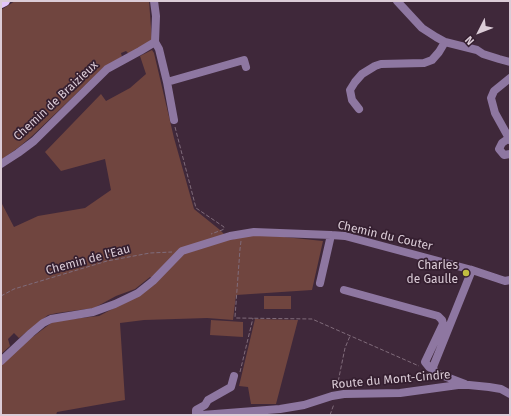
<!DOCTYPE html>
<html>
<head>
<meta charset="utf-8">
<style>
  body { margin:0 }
  #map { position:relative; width:511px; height:416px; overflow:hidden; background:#3f283a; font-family:"Fira Sans",sans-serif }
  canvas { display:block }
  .frame { position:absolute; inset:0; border:2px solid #dbccd7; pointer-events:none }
  .north { position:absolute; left:459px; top:12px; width:40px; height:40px; -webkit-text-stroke:3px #351f30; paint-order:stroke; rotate:228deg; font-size:11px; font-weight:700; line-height:16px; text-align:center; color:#dbccd7 }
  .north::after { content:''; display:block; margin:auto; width:14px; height:18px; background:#dbccd7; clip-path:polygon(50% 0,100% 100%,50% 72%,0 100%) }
</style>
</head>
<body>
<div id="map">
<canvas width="511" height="416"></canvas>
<div class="frame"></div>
<div class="north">N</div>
</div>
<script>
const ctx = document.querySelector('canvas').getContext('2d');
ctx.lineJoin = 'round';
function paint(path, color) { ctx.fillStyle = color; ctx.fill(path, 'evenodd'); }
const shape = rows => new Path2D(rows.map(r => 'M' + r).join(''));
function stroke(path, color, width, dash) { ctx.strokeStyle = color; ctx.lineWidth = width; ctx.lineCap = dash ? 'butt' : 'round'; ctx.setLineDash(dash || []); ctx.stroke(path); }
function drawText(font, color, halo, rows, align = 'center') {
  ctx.font = font + ' "Fira Sans",sans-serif'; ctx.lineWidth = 3.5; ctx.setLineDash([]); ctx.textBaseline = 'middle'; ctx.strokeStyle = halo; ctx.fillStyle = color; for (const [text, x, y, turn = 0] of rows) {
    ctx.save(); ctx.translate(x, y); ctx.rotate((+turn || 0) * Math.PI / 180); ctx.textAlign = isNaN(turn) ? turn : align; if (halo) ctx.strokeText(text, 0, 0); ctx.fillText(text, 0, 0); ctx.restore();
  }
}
paint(shape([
  [15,1,149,1,152,40,129,54,126,51,121,53,122,57,103,68,32,136,19,147,1,160,1,10],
  [152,50,154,53,174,138,194,209,220,230,230,240,255,234,323,241,312,290,236,295,233,320,207,318,144,320,120,323,125,400,57,412,56,415,1,415,1,365,19,347,54,321,99,316,139,295,157,280,150,277,135,289,116,296,94,308,57,313,48,315,19,338,14,333,8,339,10,346,1,354,1,202,14,227,38,216,85,208,111,190,105,159,61,171,45,152,101,94,106,101,130,88,146,74,140,56],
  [264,296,291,296,291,309,264,309],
  [255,319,298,320,276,404,251,404,248,387,239,386],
  [211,320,243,322,243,337,210,335]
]), '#70453f');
stroke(shape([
  [175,127,196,208,224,227,224,229,222,230,211,234],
  [241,241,240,249,235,317,236,318,312,319,419,366],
  [1,296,14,289,107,261,150,253,172,252],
  [240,372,253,318],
  [337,387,345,348,350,336],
  [330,415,334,404]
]), '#806c7b', 1, [4, 2]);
stroke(shape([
  [397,1,422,28,436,37,445,42,477,50,483,54,499,59,510,62],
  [155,42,159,49,167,82,174,120],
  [510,78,494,91,491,98,495,113,510,140],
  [167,82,244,60,246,67],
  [359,109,352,100,350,90,355,82,362,74,375,66,381,64,424,63,432,60,439,52,445,42],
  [509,138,502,143,499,149,504,155,510,154],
  [1,164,18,153,34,141,107,69,140,51,155,42,156,16,154,1],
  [320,283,331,235],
  [344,290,438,316,442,320,443,324,425,362,429,367,434,370,436,373,465,384],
  [1,361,31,333,43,323,51,319,93,312,115,304,138,293,153,281,182,251,230,236,254,232,331,235,345,236,472,270,505,281,510,280],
  [434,370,433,367,472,270],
  [196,415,196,410,205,405,208,400,231,387,234,376],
  [202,415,280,409,304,405,332,396,344,394,400,393,458,385,469,385,489,387,501,389,510,394]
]), '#8e77a1', 8);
stroke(shape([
  [1,3,5,1]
]), '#e2c5fa', 10);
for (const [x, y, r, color] of [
  [466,273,4,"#c1bd40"]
]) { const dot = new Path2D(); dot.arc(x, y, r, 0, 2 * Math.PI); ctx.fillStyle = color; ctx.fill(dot); stroke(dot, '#351f30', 1.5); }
drawText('12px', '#dbccd7', '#351f30', [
  ["Chemin de Braizieux",56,101,-43],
  ["Chemin du Couter",385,236,13],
  ["Chemin de l'Eau",88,260,-15],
  ["Route du Mont-Cindre",391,380,-5]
]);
drawText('12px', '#dbccd7', '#351f30', [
  ["Charles",458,266],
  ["de Gaulle",458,280]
], 'right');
</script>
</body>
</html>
